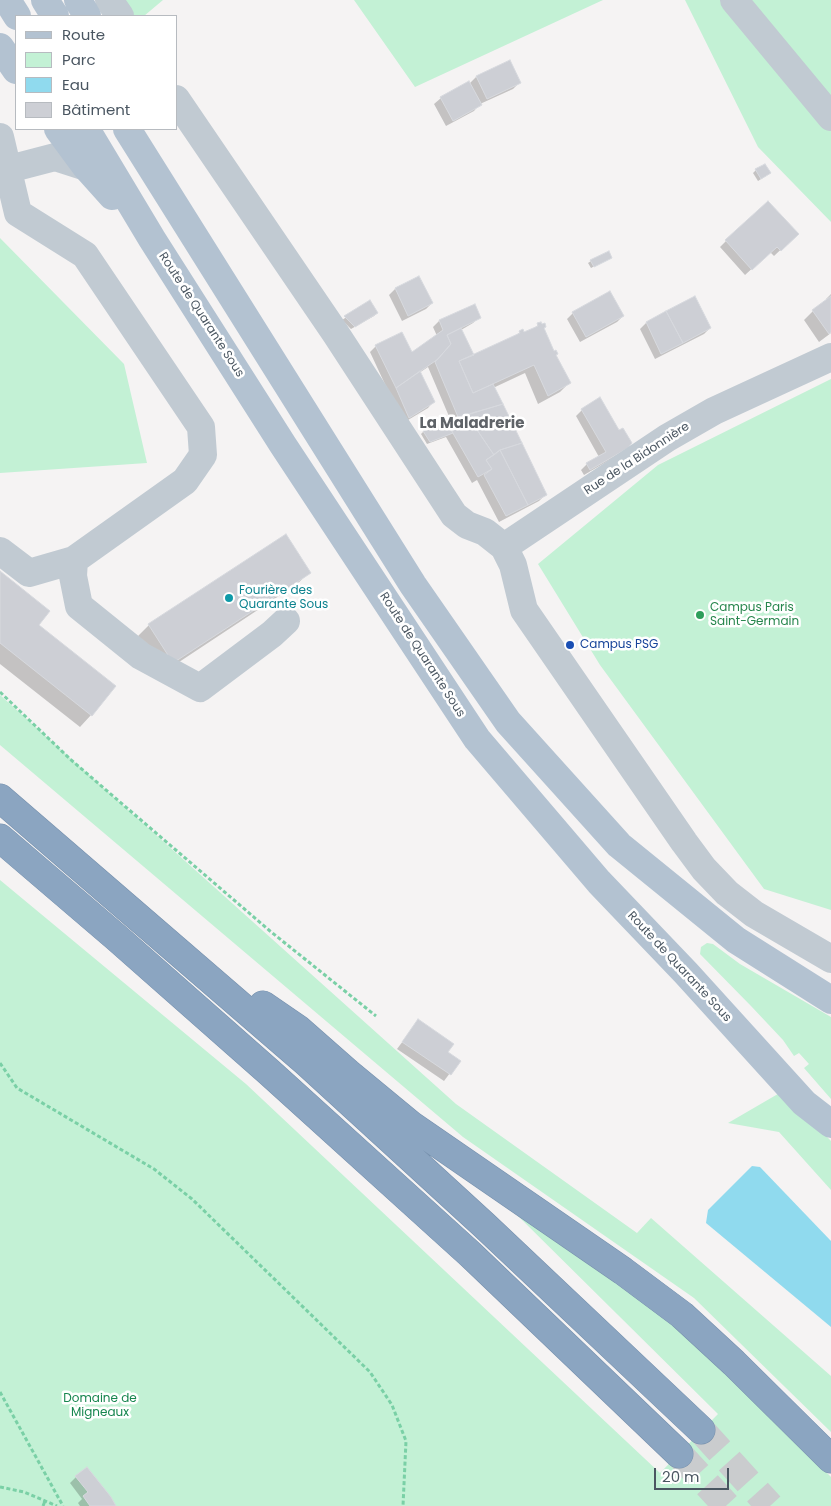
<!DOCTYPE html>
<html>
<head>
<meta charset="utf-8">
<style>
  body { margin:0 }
  #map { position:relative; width:831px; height:1506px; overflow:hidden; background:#f5f3f3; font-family:Poppins,sans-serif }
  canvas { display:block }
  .legend { position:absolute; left:15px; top:15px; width:162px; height:115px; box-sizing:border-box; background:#fff; border:1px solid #b7bbc0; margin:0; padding:6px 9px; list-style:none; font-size:15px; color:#4a5661 }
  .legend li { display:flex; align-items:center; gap:10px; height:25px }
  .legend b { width:25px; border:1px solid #b7bbc0 }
  .scale { position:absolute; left:654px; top:1468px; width:75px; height:22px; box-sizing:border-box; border:2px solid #4a5661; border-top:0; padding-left:6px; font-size:15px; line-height:18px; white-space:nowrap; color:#4a5661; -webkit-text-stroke:4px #fff; paint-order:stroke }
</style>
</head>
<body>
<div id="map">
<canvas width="831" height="1506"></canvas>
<ul class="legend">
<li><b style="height:6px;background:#b3c2d1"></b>Route</li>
<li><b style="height:14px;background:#c3f1d5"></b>Parc</li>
<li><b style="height:14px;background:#90daee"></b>Eau</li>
<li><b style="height:14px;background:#cdcfd5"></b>Bâtiment</li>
</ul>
<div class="scale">20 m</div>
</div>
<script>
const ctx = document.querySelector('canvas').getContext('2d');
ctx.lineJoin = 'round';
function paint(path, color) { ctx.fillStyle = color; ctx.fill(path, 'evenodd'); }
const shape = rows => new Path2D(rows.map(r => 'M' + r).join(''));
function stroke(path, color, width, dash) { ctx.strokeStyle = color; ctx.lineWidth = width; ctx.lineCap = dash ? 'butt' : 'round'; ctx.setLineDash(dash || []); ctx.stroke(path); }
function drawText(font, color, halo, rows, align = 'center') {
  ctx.font = font + ' Poppins,sans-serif'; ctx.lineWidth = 5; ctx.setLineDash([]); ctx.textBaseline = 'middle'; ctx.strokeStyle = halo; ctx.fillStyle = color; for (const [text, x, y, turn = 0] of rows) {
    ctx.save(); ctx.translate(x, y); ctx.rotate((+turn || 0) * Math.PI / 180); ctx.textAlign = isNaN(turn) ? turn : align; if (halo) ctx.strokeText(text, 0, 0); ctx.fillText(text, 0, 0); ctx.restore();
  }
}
paint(shape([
  [123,0,163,0,144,16,133,16],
  [354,0,603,0,415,87],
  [685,0,831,0,831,222,758,147],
  [0,238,124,364,147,463,0,473],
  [831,379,831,910,764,889,600,665,538,564,658,465],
  [0,695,456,1104,637,1233,651,1218,831,1376,831,1432,694,1298,463,1137,0,745],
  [0,880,246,1084,660,1473,718,1414,516,1214,632,1292,683,1332,744,1388,831,1477,831,1506,0,1506],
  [707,943,713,944,740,964,831,1017,831,1099,804,1068,809,1064,799,1053,794,1056,783,1040,751,1006,700,954,701,947],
  [783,1091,831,1141,831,1190,779,1132,728,1123]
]), '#c3f1d5');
paint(shape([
  [752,1166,760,1167,831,1241,831,1327,706,1223,708,1210]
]), '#90daee');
paint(shape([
  [476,77,519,83,513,89,480,104,474,111,446,126,434,104,441,98,469,84],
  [756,170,766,176,758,181,753,173],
  [791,240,774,256,770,252,745,275,720,247,726,241],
  [610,258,591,268,588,263,591,261],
  [419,278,432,303,426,309,402,321,389,295,395,289],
  [831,294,831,333,819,342,804,320,813,311,827,301,826,299],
  [695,298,710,328,704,334,655,359,640,329,646,323],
  [370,302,377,313,374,316,351,329,342,320],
  [474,305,479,317,473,323,461,330,473,356,513,338,520,332,523,333,533,329,538,325,543,328,569,383,560,392,538,404,525,373,493,388,545,495,539,501,499,522,477,480,472,483,446,437,427,444,421,434,423,432,451,421,428,367,419,373,434,401,428,408,403,423,370,352,376,346,412,354,437,336,433,327,439,321],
  [462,364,477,398,474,399],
  [573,313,623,316,617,322,580,342,567,319],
  [582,410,618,431,631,443,620,454,584,475,581,470,587,464,599,457,576,416],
  [0,573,37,625,91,715,80,727,0,664],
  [309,573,297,584,161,674,137,637,149,625],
  [418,1021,446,1052,459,1061,444,1081,397,1049],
  [76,1477,115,1506,80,1506,78,1503,82,1499,70,1483]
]), '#0003');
const building = shape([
  [510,60,521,83,487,99,476,76,510,60],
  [469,81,482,105,453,121,440,97,469,81],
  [765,164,771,173,761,179,755,169,765,164],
  [768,201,799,234,781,251,777,247,752,270,725,240,768,201],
  [609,251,612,258,594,267,590,260,609,251],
  [419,276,433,303,408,316,395,288,419,276],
  [610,291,624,316,586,337,572,312,610,291],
  [695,296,711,328,683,343,666,311,695,296],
  [831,296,831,332,829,334,812,310,831,296],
  [370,300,378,313,355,327,344,316,370,300],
  [475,304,481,318,447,335,451,344,438,359,396,388,375,345,402,332,412,352,443,330,439,320,475,304],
  [666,311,683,343,661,354,646,322,666,311],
  [541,322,542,324,545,323,546,327,544,328,554,351,556,350,558,354,556,355,571,383,548,396,534,365,473,393,459,361,520,333,519,331,523,329,524,332,538,326,537,323,541,322],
  [461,328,474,355,459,361,473,393,493,384,503,404,458,417,435,362,451,344,447,335,461,328],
  [420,371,435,402,409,418,396,388,420,371],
  [600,397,619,430,623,428,632,443,628,448,590,470,586,463,606,452,581,409,600,397],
  [503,404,522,443,500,450,494,455,467,415,503,404],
  [467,415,494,455,486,460,492,469,478,477,446,421,467,415],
  [446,421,453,433,430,442,423,431,446,421],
  [522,443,547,495,528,505,500,450,522,443],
  [500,450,528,505,506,516,484,475,492,469,486,460,500,450],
  [286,534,311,573,173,663,148,624,286,534],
  [0,571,50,611,39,625,116,686,92,716,0,643,0,571],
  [418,1019,454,1044,448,1052,461,1061,451,1075,402,1042,418,1019],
  [87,1467,111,1497,116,1506,90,1506,83,1496,88,1492,75,1476,87,1467]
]);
paint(building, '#cdcfd5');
stroke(building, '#d7d9de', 1);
stroke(shape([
  [701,1430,770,1506],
  [679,1454,727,1506]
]), '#caccce', 28, [28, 14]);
const highway = shape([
  [0,798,307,1063,484,1225,701,1430],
  [0,838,117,938,269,1072,470,1254,679,1454],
  [263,1005,298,1029,348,1073,411,1125,623,1271,682,1315,734,1363,831,1459]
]);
stroke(highway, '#7690ad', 29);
stroke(shape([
  [0,692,70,759,270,931,376,1016],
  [0,1063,17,1088,154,1169,192,1199,370,1372,392,1405,406,1441,403,1506],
  [0,1392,63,1506],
  [0,1487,24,1492,57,1506],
  [43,1506,45,1501]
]), '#7ad0a6', 3, [4, 2.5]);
stroke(shape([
  [109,0,120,16],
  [734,0,831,117],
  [176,99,336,334,454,515,467,525,485,532,504,547,513,565,524,610,684,842,704,869,727,893,754,914,831,959],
  [0,137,18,213,85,255,201,427,203,455,185,481,74,560,29,573,0,551],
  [9,169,55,157,86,167],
  [504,547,667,438,714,411,831,357],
  [74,560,73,576,79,606,141,656,200,688,272,634,286,621]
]), '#c1cad2', 28);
stroke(shape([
  [7,0,17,16],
  [45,0,55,16],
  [78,0,87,16],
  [0,47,16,70],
  [58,129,86,167,112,196],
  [86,129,152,239,283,445,477,739,599,882,686,973,804,1103,831,1124],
  [127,129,413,585,508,722,619,845,736,940,831,1000]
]), '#b3c2d1', 28);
stroke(highway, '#8ba5c1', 28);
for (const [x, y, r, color] of [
  [229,598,5,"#0f9aa8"],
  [700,615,5,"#2e9e5b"],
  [570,645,5,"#1a4fb4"]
]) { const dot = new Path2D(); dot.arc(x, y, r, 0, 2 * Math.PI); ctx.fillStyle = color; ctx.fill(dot); stroke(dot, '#fff', 2); }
drawText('12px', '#4a5661', '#fff', [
  ["Route de Quarante Sous",201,315,57],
  ["Rue de la Bidonnière",637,459,-33],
  ["Route de Quarante Sous",422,655,57],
  ["Route de Quarante Sous",679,967,47]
]);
drawText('12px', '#0d838f', '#fff', [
  ["Fourière des",239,591],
  ["Quarante Sous",239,605]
], 'left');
drawText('12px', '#27864d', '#fff', [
  ["Campus Paris",710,608],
  ["Saint-Germain",710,622]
], 'left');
drawText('12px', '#164399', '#fff', [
  ["Campus PSG",580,645]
], 'left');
drawText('12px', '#17864f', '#fff', [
  ["Domaine de",100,1399],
  ["Migneaux",100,1413]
]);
drawText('bold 15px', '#5f6368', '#fff', [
  ["La Maladrerie",472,424]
]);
</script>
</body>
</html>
